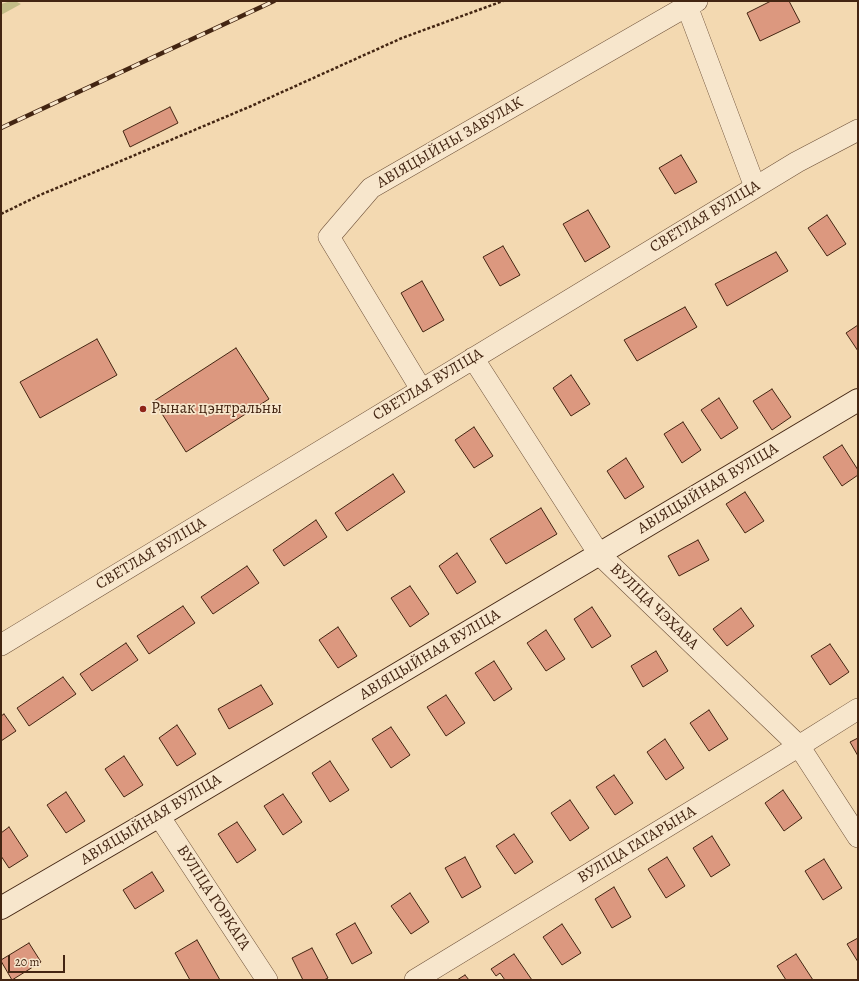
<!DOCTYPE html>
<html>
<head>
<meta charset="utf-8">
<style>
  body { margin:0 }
  #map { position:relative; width:859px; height:981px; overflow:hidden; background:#f3d9b1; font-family:Alegreya,serif }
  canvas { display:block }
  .frame { position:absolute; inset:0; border:2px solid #432512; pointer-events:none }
  .scale { position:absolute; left:8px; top:955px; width:57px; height:18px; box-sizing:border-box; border:2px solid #432512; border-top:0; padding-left:5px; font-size:12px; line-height:14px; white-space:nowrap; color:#432512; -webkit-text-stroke:3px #f7e6cc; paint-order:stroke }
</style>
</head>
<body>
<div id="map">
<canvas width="859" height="981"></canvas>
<div class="frame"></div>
<div class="scale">20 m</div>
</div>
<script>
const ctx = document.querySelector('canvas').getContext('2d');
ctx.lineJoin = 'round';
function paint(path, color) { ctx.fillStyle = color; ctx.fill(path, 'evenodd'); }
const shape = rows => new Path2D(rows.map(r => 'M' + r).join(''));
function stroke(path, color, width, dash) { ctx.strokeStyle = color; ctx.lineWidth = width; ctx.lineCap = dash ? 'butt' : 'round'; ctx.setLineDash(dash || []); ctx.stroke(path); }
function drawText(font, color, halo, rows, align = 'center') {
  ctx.font = font + ' Alegreya,serif'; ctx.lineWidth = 3.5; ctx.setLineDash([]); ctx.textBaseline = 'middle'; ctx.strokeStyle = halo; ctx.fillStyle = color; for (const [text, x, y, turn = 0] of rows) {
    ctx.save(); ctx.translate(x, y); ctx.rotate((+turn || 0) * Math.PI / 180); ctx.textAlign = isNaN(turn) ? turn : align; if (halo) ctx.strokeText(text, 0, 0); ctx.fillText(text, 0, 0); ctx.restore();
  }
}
paint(shape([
  [11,1,15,1,21,4,1,15,1,4]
]), '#c3bd87');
const building = shape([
  [771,1,789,1,800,22,760,41,747,13,771,1],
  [170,107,178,123,130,147,123,131,170,107],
  [681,155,697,182,675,194,659,168,681,155],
  [588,210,610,247,585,262,563,224,588,210],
  [827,215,846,244,827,256,808,228,827,215],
  [503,246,520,275,500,286,483,257,503,246],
  [776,252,788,271,727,306,715,284,776,252],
  [422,281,444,320,423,332,401,293,422,281],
  [685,307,697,327,637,361,624,340,685,307],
  [858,325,858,351,846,333,858,325],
  [97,339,117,375,40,418,20,382,97,339],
  [236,348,269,399,186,452,154,401,236,348],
  [571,375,590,404,571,416,553,388,571,375],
  [772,389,791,417,772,430,753,401,772,389],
  [719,398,738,428,721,439,701,410,719,398],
  [683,422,701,450,682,463,664,434,683,422],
  [474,427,493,456,474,468,455,440,474,427],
  [842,445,858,470,858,475,842,486,823,457,842,445],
  [626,458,644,487,625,499,607,471,626,458],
  [393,474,405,492,347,531,335,513,393,474],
  [745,492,764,521,745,533,726,504,745,492],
  [541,508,557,534,506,564,490,539,541,508],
  [316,520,327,537,284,566,273,550,316,520],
  [698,540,709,560,679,576,668,556,698,540],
  [457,553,476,582,457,594,439,566,457,553],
  [247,566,259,583,213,614,201,597,247,566],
  [410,586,429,614,410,627,391,598,410,586],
  [183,606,195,623,149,654,137,636,183,606],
  [592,607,611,636,592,648,574,619,592,607],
  [741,608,754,626,727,646,713,629,741,608],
  [338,627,357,656,338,668,319,640,338,627],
  [546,630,565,659,546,671,527,643,546,630],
  [126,643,138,660,92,691,80,674,126,643],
  [830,644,849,672,830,685,811,656,830,644],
  [656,651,668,671,643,687,631,666,656,651],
  [494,661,512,689,494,701,475,673,494,661],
  [63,677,76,694,29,726,17,708,63,677],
  [261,685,273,704,229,729,218,709,261,685],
  [446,695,465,723,446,736,427,707,446,695],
  [709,710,728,739,709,751,690,723,709,710],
  [4,714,16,731,1,741,1,716,4,714],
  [177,725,196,754,177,766,159,738,177,725],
  [391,727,410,755,391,768,372,739,391,727],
  [858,738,858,756,850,742,858,738],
  [665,739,684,768,666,780,647,752,665,739],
  [124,756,143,785,124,797,105,769,124,756],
  [330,761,349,790,330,802,312,773,330,761],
  [614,775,633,803,615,815,596,787,614,775],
  [783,790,802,818,784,831,765,803,783,790],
  [66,792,85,821,66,833,47,805,66,792],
  [283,794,302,822,283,835,264,806,283,794],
  [570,800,589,828,570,841,551,813,570,800],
  [237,822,256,850,237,863,218,834,237,822],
  [9,827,28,856,9,868,1,856,1,833,9,827],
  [514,834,533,862,515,874,496,846,514,834],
  [712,836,730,865,711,877,693,848,712,836],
  [465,857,481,887,462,898,445,868,465,857],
  [667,857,685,886,666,898,648,869,667,857],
  [824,859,842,888,823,900,805,871,824,859],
  [152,872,164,891,135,909,123,890,152,872],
  [614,887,631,917,612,928,595,899,614,887],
  [410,893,429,922,411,934,391,906,410,893],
  [355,923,372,953,352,964,336,934,355,923],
  [562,924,581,953,562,965,543,937,562,924],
  [858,938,858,962,847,944,858,938],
  [197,940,220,980,190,980,175,953,197,940],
  [29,943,41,962,12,980,1,961,1,960,29,943],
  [312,948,328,978,324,980,303,980,292,958,312,948],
  [514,954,532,980,505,980,500,973,496,976,491,969,514,954],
  [796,954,813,980,786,980,777,966,796,954],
  [465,975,469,980,457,980,465,975]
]);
paint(building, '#dc987f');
stroke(building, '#432512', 1);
const street = shape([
  [687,6,755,187],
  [473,358,599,554,799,746,858,837],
  [421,389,329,237,371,188,687,6,697,1],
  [1,645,797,162,858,130],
  [159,816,267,980],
  [415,980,799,746,858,709]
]);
const secondary = shape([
  [1,908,159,816,858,400]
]);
stroke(street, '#6f523a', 22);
stroke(secondary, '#432512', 24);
stroke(shape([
  [1,214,40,195,249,107,402,38,503,1]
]), '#432512', 2.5, [3, 2]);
stroke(street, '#f7e6cc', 21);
stroke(secondary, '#f7e6cc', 22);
const rail = shape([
  [1,128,274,1]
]);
stroke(rail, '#432512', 4.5);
stroke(rail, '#f7e6cc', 3, [9]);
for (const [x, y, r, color] of [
  [143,409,4,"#8f2418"]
]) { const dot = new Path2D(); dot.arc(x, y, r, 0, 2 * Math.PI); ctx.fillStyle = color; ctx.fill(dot); stroke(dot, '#f7e6cc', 1.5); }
drawText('16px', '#432512', '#f7e6cc', [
  ["АВІЯЦЫЙНЫ ЗАВУЛАК",450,143,-30],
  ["СВЕТЛАЯ ВУЛІЦА",705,217,-31],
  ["СВЕТЛАЯ ВУЛІЦА",428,385,-31],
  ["АВІЯЦЫЙНАЯ ВУЛІЦА",708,489,-31],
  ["СВЕТЛАЯ ВУЛІЦА",151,554,-31],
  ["ВУЛІЦА ЧЭХАВА",654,607,44],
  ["АВІЯЦЫЙНАЯ ВУЛІЦА",430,655,-31],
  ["АВІЯЦЫЙНАЯ ВУЛІЦА",151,820,-31],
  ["ВУЛІЦА ГАГАРЫНА",637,845,-31],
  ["ВУЛІЦА ГОРКАГА",213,898,57]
]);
drawText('16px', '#432512', '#f7e6cc', [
  ["Рынак цэнтральны",151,409]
], 'left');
</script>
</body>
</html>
